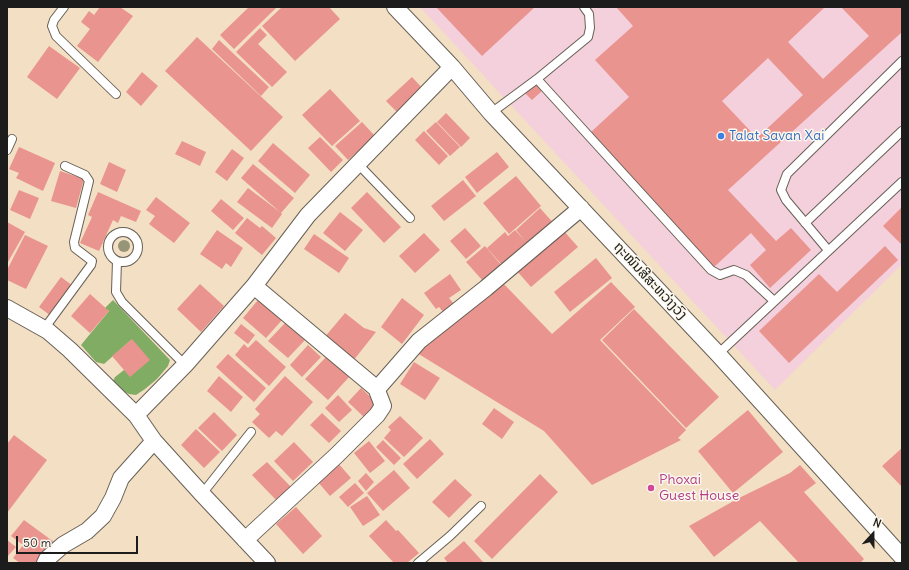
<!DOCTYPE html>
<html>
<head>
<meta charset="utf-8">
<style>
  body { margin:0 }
  #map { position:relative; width:909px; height:570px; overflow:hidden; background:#f3dfc3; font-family:Delius,sans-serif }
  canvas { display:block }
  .frame { position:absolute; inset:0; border:8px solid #1c1c1c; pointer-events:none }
  .north { position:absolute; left:853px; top:514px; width:40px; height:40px; -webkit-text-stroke:3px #fbf7ec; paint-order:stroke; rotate:21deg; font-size:11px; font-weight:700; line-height:16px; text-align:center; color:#1c1c1c }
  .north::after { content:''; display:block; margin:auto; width:14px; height:18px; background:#1c1c1c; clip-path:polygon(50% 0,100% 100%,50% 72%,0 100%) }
  .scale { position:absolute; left:16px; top:536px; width:122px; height:18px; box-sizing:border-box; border:2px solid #1c1c1c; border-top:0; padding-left:5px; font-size:12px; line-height:14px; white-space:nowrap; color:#1c1c1c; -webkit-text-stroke:3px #fbf7ec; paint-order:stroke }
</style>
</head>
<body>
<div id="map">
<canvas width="909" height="570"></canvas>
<div class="frame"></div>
<div class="north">N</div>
<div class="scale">50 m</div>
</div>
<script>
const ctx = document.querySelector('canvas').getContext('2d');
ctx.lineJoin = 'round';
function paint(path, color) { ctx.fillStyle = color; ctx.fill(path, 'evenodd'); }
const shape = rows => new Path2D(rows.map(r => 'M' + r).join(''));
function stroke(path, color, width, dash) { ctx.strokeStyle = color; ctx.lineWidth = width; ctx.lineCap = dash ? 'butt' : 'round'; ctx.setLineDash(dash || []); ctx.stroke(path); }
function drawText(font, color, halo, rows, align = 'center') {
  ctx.font = font + ' Delius,"Noto Sans Lao",sans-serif'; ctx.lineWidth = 3; ctx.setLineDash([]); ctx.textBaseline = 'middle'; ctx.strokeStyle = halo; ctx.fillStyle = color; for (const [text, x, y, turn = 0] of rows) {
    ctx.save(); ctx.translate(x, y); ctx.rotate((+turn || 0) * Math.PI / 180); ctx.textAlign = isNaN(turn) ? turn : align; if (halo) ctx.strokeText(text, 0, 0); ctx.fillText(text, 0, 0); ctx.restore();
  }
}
paint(shape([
  [420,7,902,7,902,264,775,390]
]), '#f4cfdc');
paint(shape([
  [113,300,170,360,168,366,157,379,145,389,136,395,129,394,121,390,113,381,115,377,124,370,131,340,104,364,96,362,81,345,109,311,105,308]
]), '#81ac63');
paint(shape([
  [100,7,120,7,133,16,98,62,77,46,90,29,81,22,89,11,94,15],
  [249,7,277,7,234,49,220,35],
  [282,7,329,7,340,19,295,61,262,26],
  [436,7,535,7,482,56],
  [616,7,825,7,788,42,823,79,869,36,841,7,902,7,902,32,728,190,776,241,791,228,811,250,770,288,750,265,766,250,751,233,714,267,591,132,629,97,595,60,633,26],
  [768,58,803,95,757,138,722,101],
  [260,28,267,35,258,44,287,72,272,87,236,52],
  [197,37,283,117,251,151,165,71],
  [219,40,269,87,261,96,212,49],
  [49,46,80,68,57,99,27,77],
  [142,72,158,86,141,106,126,92],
  [412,77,425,91,399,114,386,101],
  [535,83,542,91,532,100,525,93],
  [330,89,360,121,332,146,302,115],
  [446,113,470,138,461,147,437,122],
  [362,122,375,136,348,160,335,146],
  [436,122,460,147,450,156,426,131],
  [424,131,448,156,439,165,415,140],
  [320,137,343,160,331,172,308,148],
  [182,141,206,152,200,166,175,154],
  [273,143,310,175,295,193,258,161],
  [19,147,55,163,43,191,16,178,19,173,9,169],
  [232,149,244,158,227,181,215,172],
  [497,152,509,167,477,193,465,177],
  [109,162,126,170,117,192,100,184],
  [253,164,294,198,281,213,282,214,272,228,237,202,248,188,280,212,241,178],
  [60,171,84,179,76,208,51,201],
  [516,176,541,206,509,234,483,203],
  [463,180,476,196,444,221,431,206],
  [19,190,39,198,30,219,10,210],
  [98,192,141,211,136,222,121,216,118,223,113,220,99,251,80,243,92,217,88,215],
  [367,192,401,227,384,243,351,208],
  [156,197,190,223,174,243,149,224,155,216,146,210],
  [221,199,244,218,233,230,211,211],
  [902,207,902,245,883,226],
  [540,208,556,226,531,248,516,230],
  [340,212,363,230,345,251,323,233],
  [247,218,260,228,262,226,276,238,262,255,235,233],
  [7,222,25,232,8,262,7,261],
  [465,228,481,246,466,259,450,241],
  [217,230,243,248,231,267,226,263,222,269,200,254],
  [515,230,527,243,502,265,487,248,505,232,508,236],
  [563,230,578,247,531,287,516,270],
  [424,233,440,250,415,273,399,256],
  [314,234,349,258,339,273,304,249],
  [25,235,48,246,26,289,7,280,7,270],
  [485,246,502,266,483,281,466,262],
  [885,246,898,260,789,363,759,331,819,274,837,292],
  [596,258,612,278,570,312,554,292],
  [450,274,461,290,449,298,455,305,444,313,439,307,436,309,424,293],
  [61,277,73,286,51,316,39,307],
  [501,281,552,334,611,282,635,307,600,340,686,430,678,438,681,440,592,485,544,431,417,353],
  [200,284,224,306,201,332,177,309],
  [90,294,109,311,90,333,71,316],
  [402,298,424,315,402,344,381,327],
  [258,300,282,320,266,338,243,318],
  [634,309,719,397,686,428,602,340],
  [345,313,364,328,376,332,353,361,324,338],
  [285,323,305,340,288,358,268,341],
  [241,324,255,335,248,344,234,333],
  [132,339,150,360,130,377,112,356],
  [256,340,286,367,269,386,235,355,244,344,248,348],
  [308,345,321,357,302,377,290,365],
  [228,354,266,388,254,402,216,367],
  [328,355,351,375,328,400,305,379],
  [414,362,440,378,425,400,400,384],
  [219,376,243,397,231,412,207,391],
  [285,376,313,402,282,436,276,431,269,438,252,422,260,414,255,409],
  [361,388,378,404,365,418,348,402],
  [338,395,352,410,339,422,325,408],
  [494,408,514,422,502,439,482,424],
  [748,410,783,452,733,493,698,451],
  [214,412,237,435,222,451,198,428],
  [322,413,341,431,329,443,310,425],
  [400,416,423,438,404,457,384,438,391,430,388,427],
  [196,429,220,452,204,468,181,445],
  [14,435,47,460,7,513,7,444],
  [430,439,444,454,417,479,403,464],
  [383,440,401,458,394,465,376,447],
  [369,441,385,461,370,473,354,453],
  [294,442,313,462,293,481,274,461],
  [902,448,902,487,882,466],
  [267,462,291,487,277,501,252,475],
  [338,463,351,478,330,496,317,481],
  [800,465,816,483,804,492,864,559,860,563,799,563,760,521,714,557,689,526,739,498,790,473],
  [394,470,410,488,383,511,367,493],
  [366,473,374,482,366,491,358,481],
  [540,474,558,492,492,559,474,541],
  [455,479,472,495,449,518,432,502],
  [355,483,364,493,348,507,339,497],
  [367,496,380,515,363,526,350,507],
  [296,507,322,536,303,554,276,524],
  [24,520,54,542,38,563,20,563,13,558,23,545,11,536],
  [386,520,396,531,398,530,419,553,407,563,394,563,369,536],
  [7,540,16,547,7,557],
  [464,541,484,563,448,563,444,558]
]), '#ea948f');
const service = shape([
  [64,7,54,20,52,26,56,36,116,94],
  [537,79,711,270,720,275,734,270,746,275,774,301],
  [491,113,537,79,588,37,590,28,589,14,584,7],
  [7,150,12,139],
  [358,164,410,218],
  [805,223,902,131],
  '108 247a15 15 0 1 1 30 0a15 15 0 1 1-30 0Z',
  [828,250,786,200,781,190,787,174,902,61],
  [117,261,116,292,122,302,185,365],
  [44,329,91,265,92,261,75,248,74,242,89,181,85,175,65,166],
  [718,354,902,182],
  [202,494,251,432],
  [418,563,450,536,481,506]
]);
const minor = shape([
  [395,7,452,67,491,113,718,354,902,557],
  [254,286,377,389],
  [7,308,48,331,70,350,136,415,154,441,202,494,267,563],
  [136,415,185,365,254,286,308,215,452,67],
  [245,540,337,455,377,415,383,406,378,393,377,389,419,341,486,288,581,208],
  [45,563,47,559,63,545,87,531,103,516,113,498,121,478,154,441]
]);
stroke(service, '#676056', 10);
stroke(minor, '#676056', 18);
stroke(service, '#fff', 8);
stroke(minor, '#fff', 16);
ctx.fillStyle = '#979578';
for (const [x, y] of [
  [124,246]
]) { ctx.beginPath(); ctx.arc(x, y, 6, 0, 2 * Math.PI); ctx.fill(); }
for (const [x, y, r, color] of [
  [721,136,4,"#3f7fe0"],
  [651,488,4,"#d1479c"]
]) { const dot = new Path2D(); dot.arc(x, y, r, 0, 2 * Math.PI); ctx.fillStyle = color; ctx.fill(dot); stroke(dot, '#fbf7ec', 1.5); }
drawText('14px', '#366cbe', '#fbf7ec', [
  ["Talat Savan Xai",729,136]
], 'left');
drawText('14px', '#1c1c1c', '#fbf7ec', [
  ["ຖະໜົນສີສະຫວ່າງວົງ",650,281,47]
]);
drawText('14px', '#b23c85', '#fbf7ec', [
  ["Phoxai",659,480],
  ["Guest House",659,496]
], 'left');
</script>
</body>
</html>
